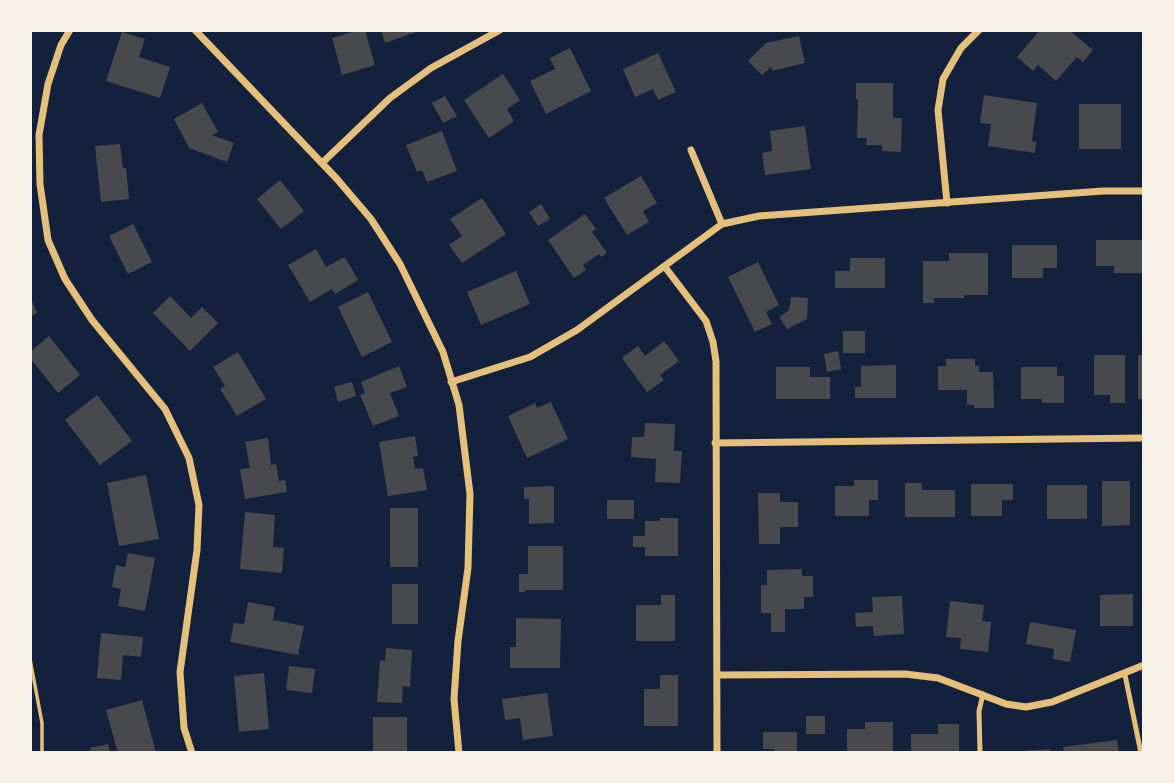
<!DOCTYPE html>
<html>
<head>
<meta charset="utf-8">
<style>
  body { margin:0 }
  #map { position:relative; width:1174px; height:783px; overflow:hidden; background:#14213d; font-family:"Titillium Web",sans-serif }
  canvas { display:block }
  .frame { position:absolute; inset:0; border:32px solid #f6f1e7; pointer-events:none }
</style>
</head>
<body>
<div id="map">
<canvas width="1174" height="783"></canvas>
<div class="frame"></div>
</div>
<script>
const ctx = document.querySelector('canvas').getContext('2d');
ctx.lineJoin = 'round';
function paint(path, color) { ctx.fillStyle = color; ctx.fill(path, 'evenodd'); }
const shape = rows => new Path2D(rows.map(r => 'M' + r).join(''));
function stroke(path, color, width, dash) { ctx.strokeStyle = color; ctx.lineWidth = width; ctx.lineCap = dash ? 'butt' : 'round'; ctx.setLineDash(dash || []); ctx.stroke(path); }
paint(shape([
  [352,30,365,30,375,65,342,75,332,38,352,32],
  [381,30,422,30,385,43],
  [1040,30,1047,32,1069,30,1093,50,1083,62,1077,57,1056,81,1038,65,1033,71,1017,57],
  [122,32,145,39,139,57,170,67,160,98,106,81],
  [799,36,805,63,772,71,771,67,762,75,748,61,766,43],
  [570,48,591,91,546,114,530,81,555,69,550,58],
  [658,53,676,92,658,100,653,89,635,97,623,69],
  [503,74,520,100,507,109,514,121,489,138,464,100],
  [856,83,893,83,893,118,902,118,901,152,882,151,882,145,866,145,867,138,857,138,858,99,856,99],
  [984,95,1037,103,1032,141,1036,142,1035,153,988,146,991,124,980,123],
  [445,96,457,116,443,123,432,103],
  [202,103,218,132,212,135,234,143,227,162,189,148,174,119],
  [1079,104,1121,104,1121,149,1079,149],
  [805,126,811,169,765,175,762,153,772,151,770,131],
  [442,131,457,171,427,182,422,170,417,172,406,145],
  [120,144,123,168,126,168,129,199,101,202,95,146],
  [641,176,657,203,643,211,649,222,627,235,604,198],
  [280,180,304,211,281,229,257,199],
  [482,198,506,234,462,263,449,245,462,236,450,219],
  [541,204,550,219,538,226,529,212],
  [585,214,596,229,592,232,607,253,601,257,599,254,583,265,586,270,574,278,548,240],
  [133,224,152,262,128,274,109,236],
  [1096,240,1144,240,1144,273,1114,273,1114,266,1096,266],
  [1012,245,1057,245,1057,268,1043,268,1043,278,1012,278],
  [316,249,326,267,345,257,358,280,335,294,332,289,310,302,288,265],
  [949,253,988,253,988,295,964,295,964,298,934,298,934,303,923,303,923,261,949,261],
  [850,258,885,258,885,288,835,288,835,271,850,271],
  [758,262,779,305,766,312,772,324,755,332,728,277],
  [516,271,530,304,481,325,467,292],
  [368,292,392,342,362,357,338,307],
  [170,296,191,318,202,307,218,323,190,351,153,313],
  [30,297,37,313,30,316],
  [791,297,808,298,807,319,787,329,779,317,789,310],
  [843,331,865,331,865,353,843,353],
  [49,336,80,375,58,393,30,358,30,352],
  [664,341,679,361,660,375,664,380,647,392,622,358,638,346,645,356],
  [838,351,841,369,827,372,824,354],
  [238,352,266,399,237,416,220,389,225,386,213,367],
  [1094,355,1125,355,1125,403,1110,403,1110,395,1094,395],
  [1138,355,1144,355,1144,399,1138,399],
  [946,359,975,359,975,366,979,366,979,372,993,372,994,408,974,408,974,405,967,405,967,390,938,390,938,366,946,366],
  [896,365,896,398,855,398,855,387,861,387,861,366],
  [399,366,407,387,390,393,399,416,373,426,360,395,365,393,361,382],
  [776,367,810,367,810,377,830,377,830,399,776,399],
  [1021,367,1057,367,1057,376,1064,376,1064,403,1042,403,1042,399,1021,399],
  [352,382,356,396,338,402,334,387],
  [97,395,132,441,100,465,65,420],
  [551,402,568,439,527,458,508,416,535,403,537,408],
  [645,423,675,424,674,451,682,451,680,483,655,482,656,459,631,457,632,437,644,437],
  [415,436,418,456,413,457,415,469,423,468,427,490,388,496,379,442],
  [268,438,271,465,276,464,279,481,285,480,287,492,245,499,240,469,250,468,245,442],
  [146,475,159,539,119,546,107,483],
  [854,480,878,480,878,500,869,500,869,516,835,516,835,486,854,486],
  [1102,481,1130,481,1130,525,1102,526],
  [905,483,922,483,922,490,955,490,955,517,905,517],
  [971,484,1013,484,1013,500,1002,500,1002,516,971,516],
  [1047,485,1087,485,1087,519,1047,519],
  [554,486,554,523,529,524,529,499,524,499,524,487],
  [758,493,780,493,780,502,798,502,798,527,780,527,780,544,759,544],
  [607,500,634,500,634,519,607,519],
  [390,508,418,508,418,567,390,567],
  [245,512,275,515,273,547,284,548,282,573,240,569],
  [660,518,678,518,678,556,645,556,645,547,633,547,633,536,645,536,645,521,660,521],
  [528,546,563,546,563,590,525,590,525,592,519,592,519,574,528,574],
  [128,553,155,558,145,611,118,606,121,589,112,587,116,565,125,567],
  [802,569,802,576,813,576,813,597,804,597,804,609,785,609,785,632,771,632,771,613,761,613,761,585,767,585,767,570],
  [392,584,418,584,418,624,392,624],
  [1133,594,1133,626,1100,626,1100,595],
  [661,595,675,595,675,641,636,641,636,605,661,605],
  [902,596,904,634,874,636,873,626,856,627,855,613,873,612,872,597],
  [950,601,984,605,982,621,991,622,988,652,960,649,961,638,946,637],
  [248,602,275,607,273,620,304,626,298,655,230,642,234,623,244,624],
  [516,618,561,619,560,668,510,668,510,647,516,647],
  [1030,622,1076,630,1070,662,1053,659,1054,649,1026,644],
  [101,633,143,637,141,657,123,655,121,680,97,678],
  [386,648,412,650,410,687,403,686,402,703,377,702,380,660,385,661],
  [289,666,315,669,312,693,286,690],
  [264,673,269,729,239,732,234,676],
  [660,675,678,675,678,726,644,726,644,689,660,689],
  [547,693,553,736,523,740,520,718,505,720,502,699],
  [142,700,156,753,118,753,106,710],
  [806,716,825,716,825,734,806,734],
  [373,717,407,717,407,753,373,753],
  [865,722,893,722,893,753,847,753,847,729,865,729],
  [938,724,959,724,959,753,911,753,911,734,938,734],
  [763,732,797,732,797,753,774,753,774,749,763,749],
  [1117,740,1119,753,1064,753,1063,747],
  [108,744,110,753,91,753,90,748],
  [1050,749,1051,753,1023,753,1023,751]
]), '#48494c');
stroke(shape([
  [30,659,42,723,42,753]
]), '#e5c07b', 3.5);
stroke(shape([
  [1125,675,1141,753],
  [980,753,979,711,983,694]
]), '#e5c07b', 5);
stroke(shape([
  [70,30,61,45,48,84,39,135,40,184,48,240,65,279,92,320,165,409,189,458,199,505,197,550,180,672,184,728,192,753],
  [195,30,337,179,371,219,400,264,443,352,459,405,470,494,468,568,458,641,454,699,459,753],
  [691,150,722,224],
  [322,163,390,98,431,68,500,30],
  [947,203,938,110,943,79,961,48,979,30],
  [665,267,706,321,713,342,716,361,717,753],
  [451,382,530,357,577,330,722,224,759,216,1103,191,1144,191],
  [715,443,1144,438],
  [717,675,905,674,938,678,1006,704,1026,707,1052,702,1144,665]
]), '#e5c07b', 7);
</script>
</body>
</html>
